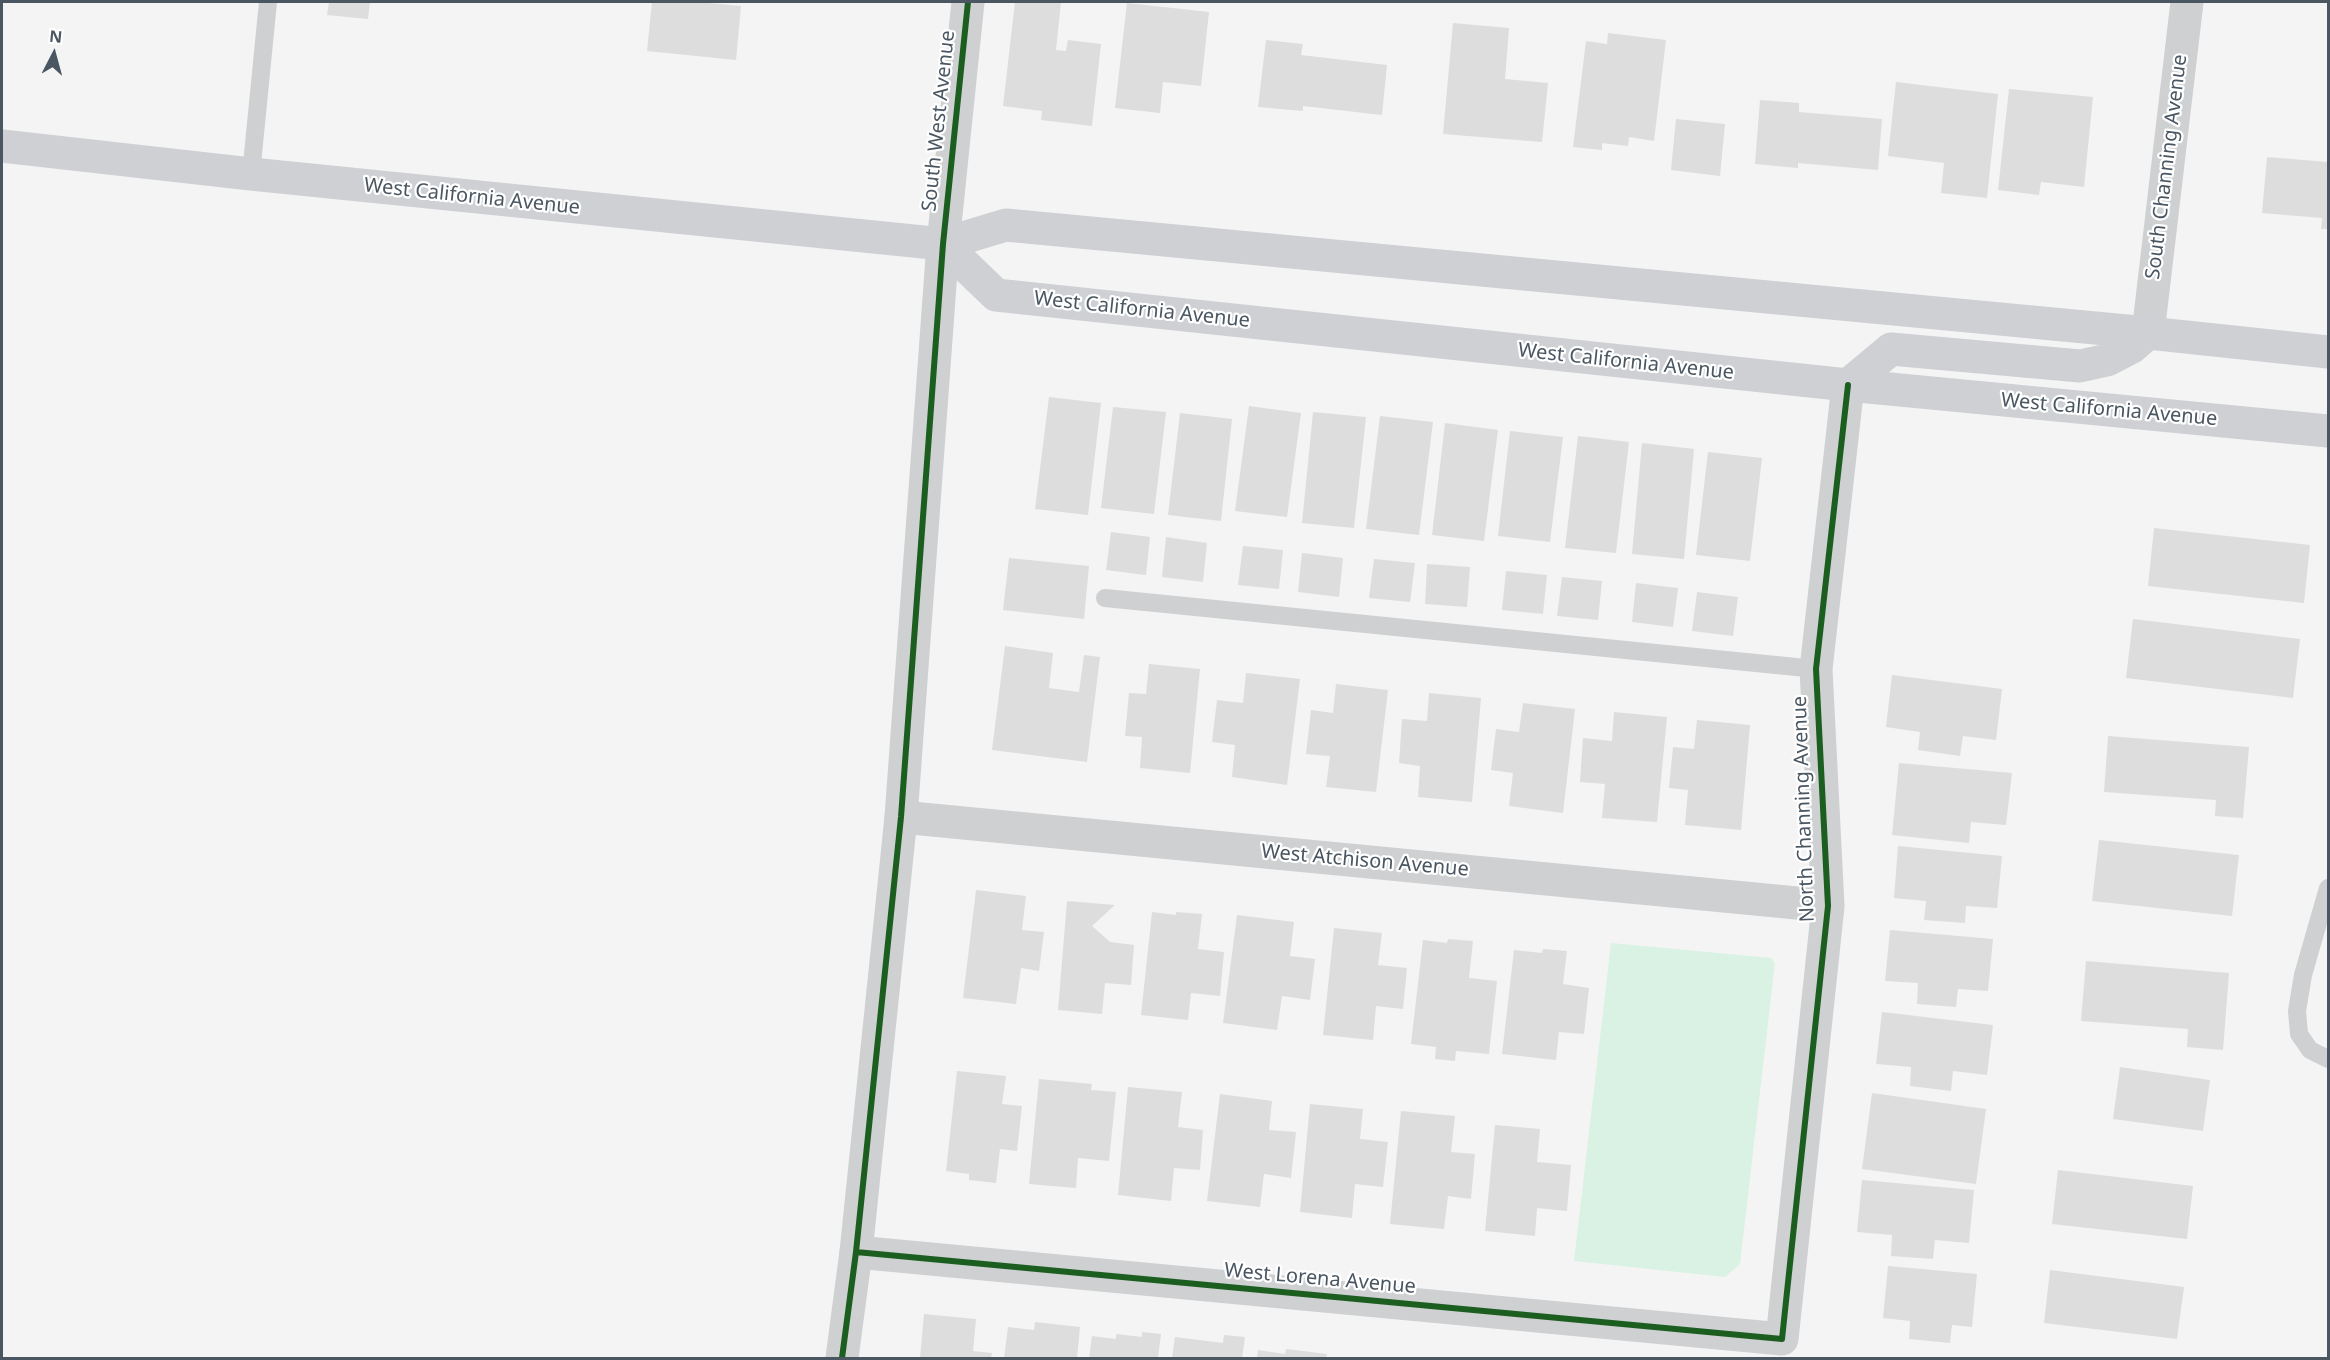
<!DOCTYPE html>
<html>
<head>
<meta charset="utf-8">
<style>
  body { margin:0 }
  #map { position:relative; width:2330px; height:1360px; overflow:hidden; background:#f4f4f4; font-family:"Noto Sans",sans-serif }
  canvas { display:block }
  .frame { position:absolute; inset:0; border:3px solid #4a5661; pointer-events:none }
  .north { position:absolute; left:24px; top:24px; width:60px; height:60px; -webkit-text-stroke:4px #fff; paint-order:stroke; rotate:6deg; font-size:16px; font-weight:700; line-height:24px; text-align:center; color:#4a5661 }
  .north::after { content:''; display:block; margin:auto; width:21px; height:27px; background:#4a5661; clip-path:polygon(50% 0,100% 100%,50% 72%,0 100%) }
</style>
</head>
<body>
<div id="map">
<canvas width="2330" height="1360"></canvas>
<div class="frame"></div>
<div class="north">N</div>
</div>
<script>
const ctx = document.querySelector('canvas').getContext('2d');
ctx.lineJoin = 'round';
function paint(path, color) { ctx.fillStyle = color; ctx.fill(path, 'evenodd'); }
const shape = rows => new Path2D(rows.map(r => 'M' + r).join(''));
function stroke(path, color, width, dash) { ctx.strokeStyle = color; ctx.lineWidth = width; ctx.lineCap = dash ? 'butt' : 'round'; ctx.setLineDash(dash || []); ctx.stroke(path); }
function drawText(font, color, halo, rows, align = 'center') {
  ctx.font = font + ' "Noto Sans",sans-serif'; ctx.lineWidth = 4.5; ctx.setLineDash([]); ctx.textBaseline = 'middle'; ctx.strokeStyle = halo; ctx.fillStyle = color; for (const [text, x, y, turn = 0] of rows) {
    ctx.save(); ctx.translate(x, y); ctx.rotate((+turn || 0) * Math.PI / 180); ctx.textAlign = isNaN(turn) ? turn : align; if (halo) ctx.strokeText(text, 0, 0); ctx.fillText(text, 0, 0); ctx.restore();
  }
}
paint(shape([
  [1611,943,1771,958,1775,963,1740,1264,1725,1277,1574,1261]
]), '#d9f2e3');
paint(shape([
  [329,2,370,2,368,19,327,15],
  [652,2,697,2,741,6,736,60,647,51],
  [1015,2,1061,2,1056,50,1066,51,1068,40,1101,44,1092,126,1041,120,1042,111,1003,106],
  [1127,3,1209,12,1201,86,1163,82,1160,113,1115,108],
  [1453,23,1509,28,1505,79,1548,83,1542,142,1443,134],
  [1608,33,1666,40,1654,141,1629,137,1628,146,1602,143,1602,150,1573,147,1586,41,1607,44],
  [1266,40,1303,44,1301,55,1387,65,1382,115,1303,106,1303,111,1258,107],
  [1896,82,1998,94,1987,198,1941,193,1944,163,1888,156],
  [2009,89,2093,97,2084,187,2041,182,2039,195,1998,190],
  [1760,100,1799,103,1799,112,1882,119,1878,170,1798,163,1798,168,1755,164],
  [1676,119,1725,124,1720,176,1671,170],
  [2267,157,2328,162,2328,229,2321,229,2322,218,2262,213],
  [1049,397,1101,403,1088,515,1035,509],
  [1249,406,1301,413,1287,517,1235,511],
  [1113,407,1166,412,1154,514,1101,508],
  [1313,412,1366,417,1354,528,1302,523],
  [1180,413,1232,419,1221,521,1168,515],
  [1380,416,1433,422,1419,535,1366,529],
  [1445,423,1498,430,1484,541,1432,535],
  [1510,431,1563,437,1550,542,1498,536],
  [1578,436,1629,442,1616,553,1565,548],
  [1642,443,1694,449,1684,559,1632,554],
  [1708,452,1762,458,1750,561,1696,555],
  [2154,528,2310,545,2304,603,2148,586],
  [1111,532,1150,537,1146,575,1106,570],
  [1166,537,1207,543,1203,582,1162,577],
  [1243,546,1283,550,1279,589,1238,585],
  [1302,553,1343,558,1339,597,1298,592],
  [1009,558,1089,566,1084,619,1003,610],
  [1374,559,1415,563,1410,602,1369,598],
  [1427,564,1470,567,1467,607,1425,604],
  [1506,571,1547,575,1543,614,1502,610],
  [1562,577,1602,581,1598,620,1557,616],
  [1636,583,1678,588,1673,627,1632,622],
  [1697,592,1738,597,1733,636,1692,631],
  [2133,619,2300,639,2293,698,2126,678],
  [1005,646,1053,653,1049,688,1079,692,1084,655,1100,657,1087,762,992,750],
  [1149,664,1200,669,1190,773,1140,768,1142,737,1125,736,1129,693,1146,694],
  [1246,673,1300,679,1287,785,1232,777,1235,745,1212,742,1217,700,1243,703],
  [1892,675,2002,689,1996,740,1963,736,1960,756,1918,750,1920,732,1886,727],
  [1336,684,1388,690,1376,792,1326,787,1330,756,1306,754,1311,710,1333,713],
  [1429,693,1481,698,1472,802,1418,797,1420,766,1399,763,1402,719,1427,721],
  [1523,703,1575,709,1563,813,1509,806,1513,773,1491,770,1496,729,1519,732],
  [1614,712,1667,717,1657,822,1602,818,1605,784,1580,782,1583,738,1612,741],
  [1697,720,1750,725,1741,830,1685,825,1688,790,1669,788,1673,747,1694,749],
  [2108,736,2249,747,2243,818,2215,816,2216,800,2104,792],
  [1899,763,2012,773,2006,825,1971,822,1969,843,1892,835],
  [2099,840,2239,855,2232,916,2092,901],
  [1898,846,2002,856,1997,908,1966,906,1965,923,1924,920,1926,901,1894,898],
  [976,890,1026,896,1022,930,1044,932,1039,971,1021,968,1016,1004,963,998],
  [1067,901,1115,905,1092,926,1110,942,1134,945,1131,985,1105,983,1102,1014,1058,1010],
  [1152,912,1176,915,1176,912,1202,914,1198,949,1224,952,1220,996,1191,993,1188,1020,1141,1015],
  [1237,915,1294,922,1290,956,1315,959,1310,1000,1282,996,1277,1030,1223,1023],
  [1334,928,1382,933,1378,965,1407,968,1403,1009,1376,1006,1373,1040,1323,1035],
  [1890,930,1993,939,1988,991,1958,989,1956,1007,1917,1004,1918,983,1885,981],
  [1448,939,1473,941,1469,978,1497,981,1489,1054,1456,1051,1455,1061,1435,1059,1436,1047,1411,1044,1423,940,1447,943],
  [1543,949,1567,951,1563,984,1589,988,1584,1034,1559,1032,1556,1060,1502,1054,1514,950,1542,953],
  [2086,961,2229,973,2223,1050,2187,1047,2188,1029,2081,1021],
  [1882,1012,1993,1025,1987,1075,1953,1071,1951,1091,1910,1086,1911,1067,1876,1064],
  [2120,1067,2210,1080,2203,1131,2113,1119],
  [957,1071,1006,1076,1002,1104,1022,1106,1017,1151,1000,1149,996,1183,969,1180,969,1174,946,1171],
  [1039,1079,1092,1084,1091,1090,1116,1092,1109,1161,1078,1158,1076,1188,1029,1184],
  [1128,1087,1182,1092,1178,1127,1203,1130,1200,1170,1174,1168,1171,1201,1118,1195],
  [1872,1093,1986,1109,1976,1184,1862,1169],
  [1220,1094,1272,1101,1269,1130,1296,1132,1291,1178,1264,1174,1260,1207,1207,1201],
  [1310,1104,1363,1109,1360,1139,1388,1142,1383,1187,1355,1184,1352,1218,1300,1212],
  [1401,1111,1455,1116,1451,1152,1475,1154,1471,1199,1448,1196,1444,1229,1390,1224],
  [1495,1125,1540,1129,1537,1162,1571,1165,1567,1211,1537,1208,1535,1236,1485,1231],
  [2058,1170,2193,1186,2187,1239,2052,1224],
  [1862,1180,1974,1190,1969,1243,1935,1240,1933,1259,1891,1256,1892,1235,1857,1232],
  [1888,1266,1977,1274,1972,1327,1952,1325,1950,1343,1909,1339,1910,1321,1883,1318],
  [2050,1270,2184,1287,2177,1339,2044,1323],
  [924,1314,976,1319,973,1351,992,1353,991,1358,920,1358],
  [1035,1322,1080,1327,1077,1358,1004,1358,1008,1327,1034,1330],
  [1142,1332,1161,1334,1158,1358,1089,1358,1092,1336,1116,1339,1116,1334,1142,1337],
  [1224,1335,1245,1337,1242,1358,1172,1358,1175,1337,1223,1343],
  [1286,1349,1327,1354,1326,1358,1257,1358,1258,1350,1285,1354]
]), '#ddddde');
stroke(shape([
  [251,174,268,2],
  [1105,598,1816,669],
  [2328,888,2303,975,2297,1011,2299,1034,2310,1050,2328,1059]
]), '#ced0d2', 18);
stroke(shape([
  [2148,333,2187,2],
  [901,817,1828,906],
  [856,1252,1782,1339,1828,906,1816,669,1848,385]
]), '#ced0d2', 33);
stroke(shape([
  [842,1358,856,1252,901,817,943,244,968,2]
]), '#ced0d2', 33);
stroke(shape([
  [2,146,251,174,943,244,1006,225,2148,333,2328,352],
  [943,244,996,295,1848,385,2328,431],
  [1848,385,1891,349,2080,366,2107,360,2132,347,2148,333]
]), '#ced0d4', 33);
stroke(shape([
  [856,1252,1782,1339,1828,906,1816,669,1848,385],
  [842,1358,856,1252,901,817,943,244,968,2]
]), '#1b5e20', 6);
drawText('20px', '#4a5661', '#fff', [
  ["South West Avenue",939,121,-84],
  ["South Channing Avenue",2167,167,-83],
  ["West California Avenue",472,197,6],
  ["West California Avenue",1142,310,6],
  ["West California Avenue",1626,362,6],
  ["West California Avenue",2109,410,5],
  ["North Channing Avenue",1804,809,-92],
  ["West Atchison Avenue",1365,861,5],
  ["West Lorena Avenue",1320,1279,5]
]);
</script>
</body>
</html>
